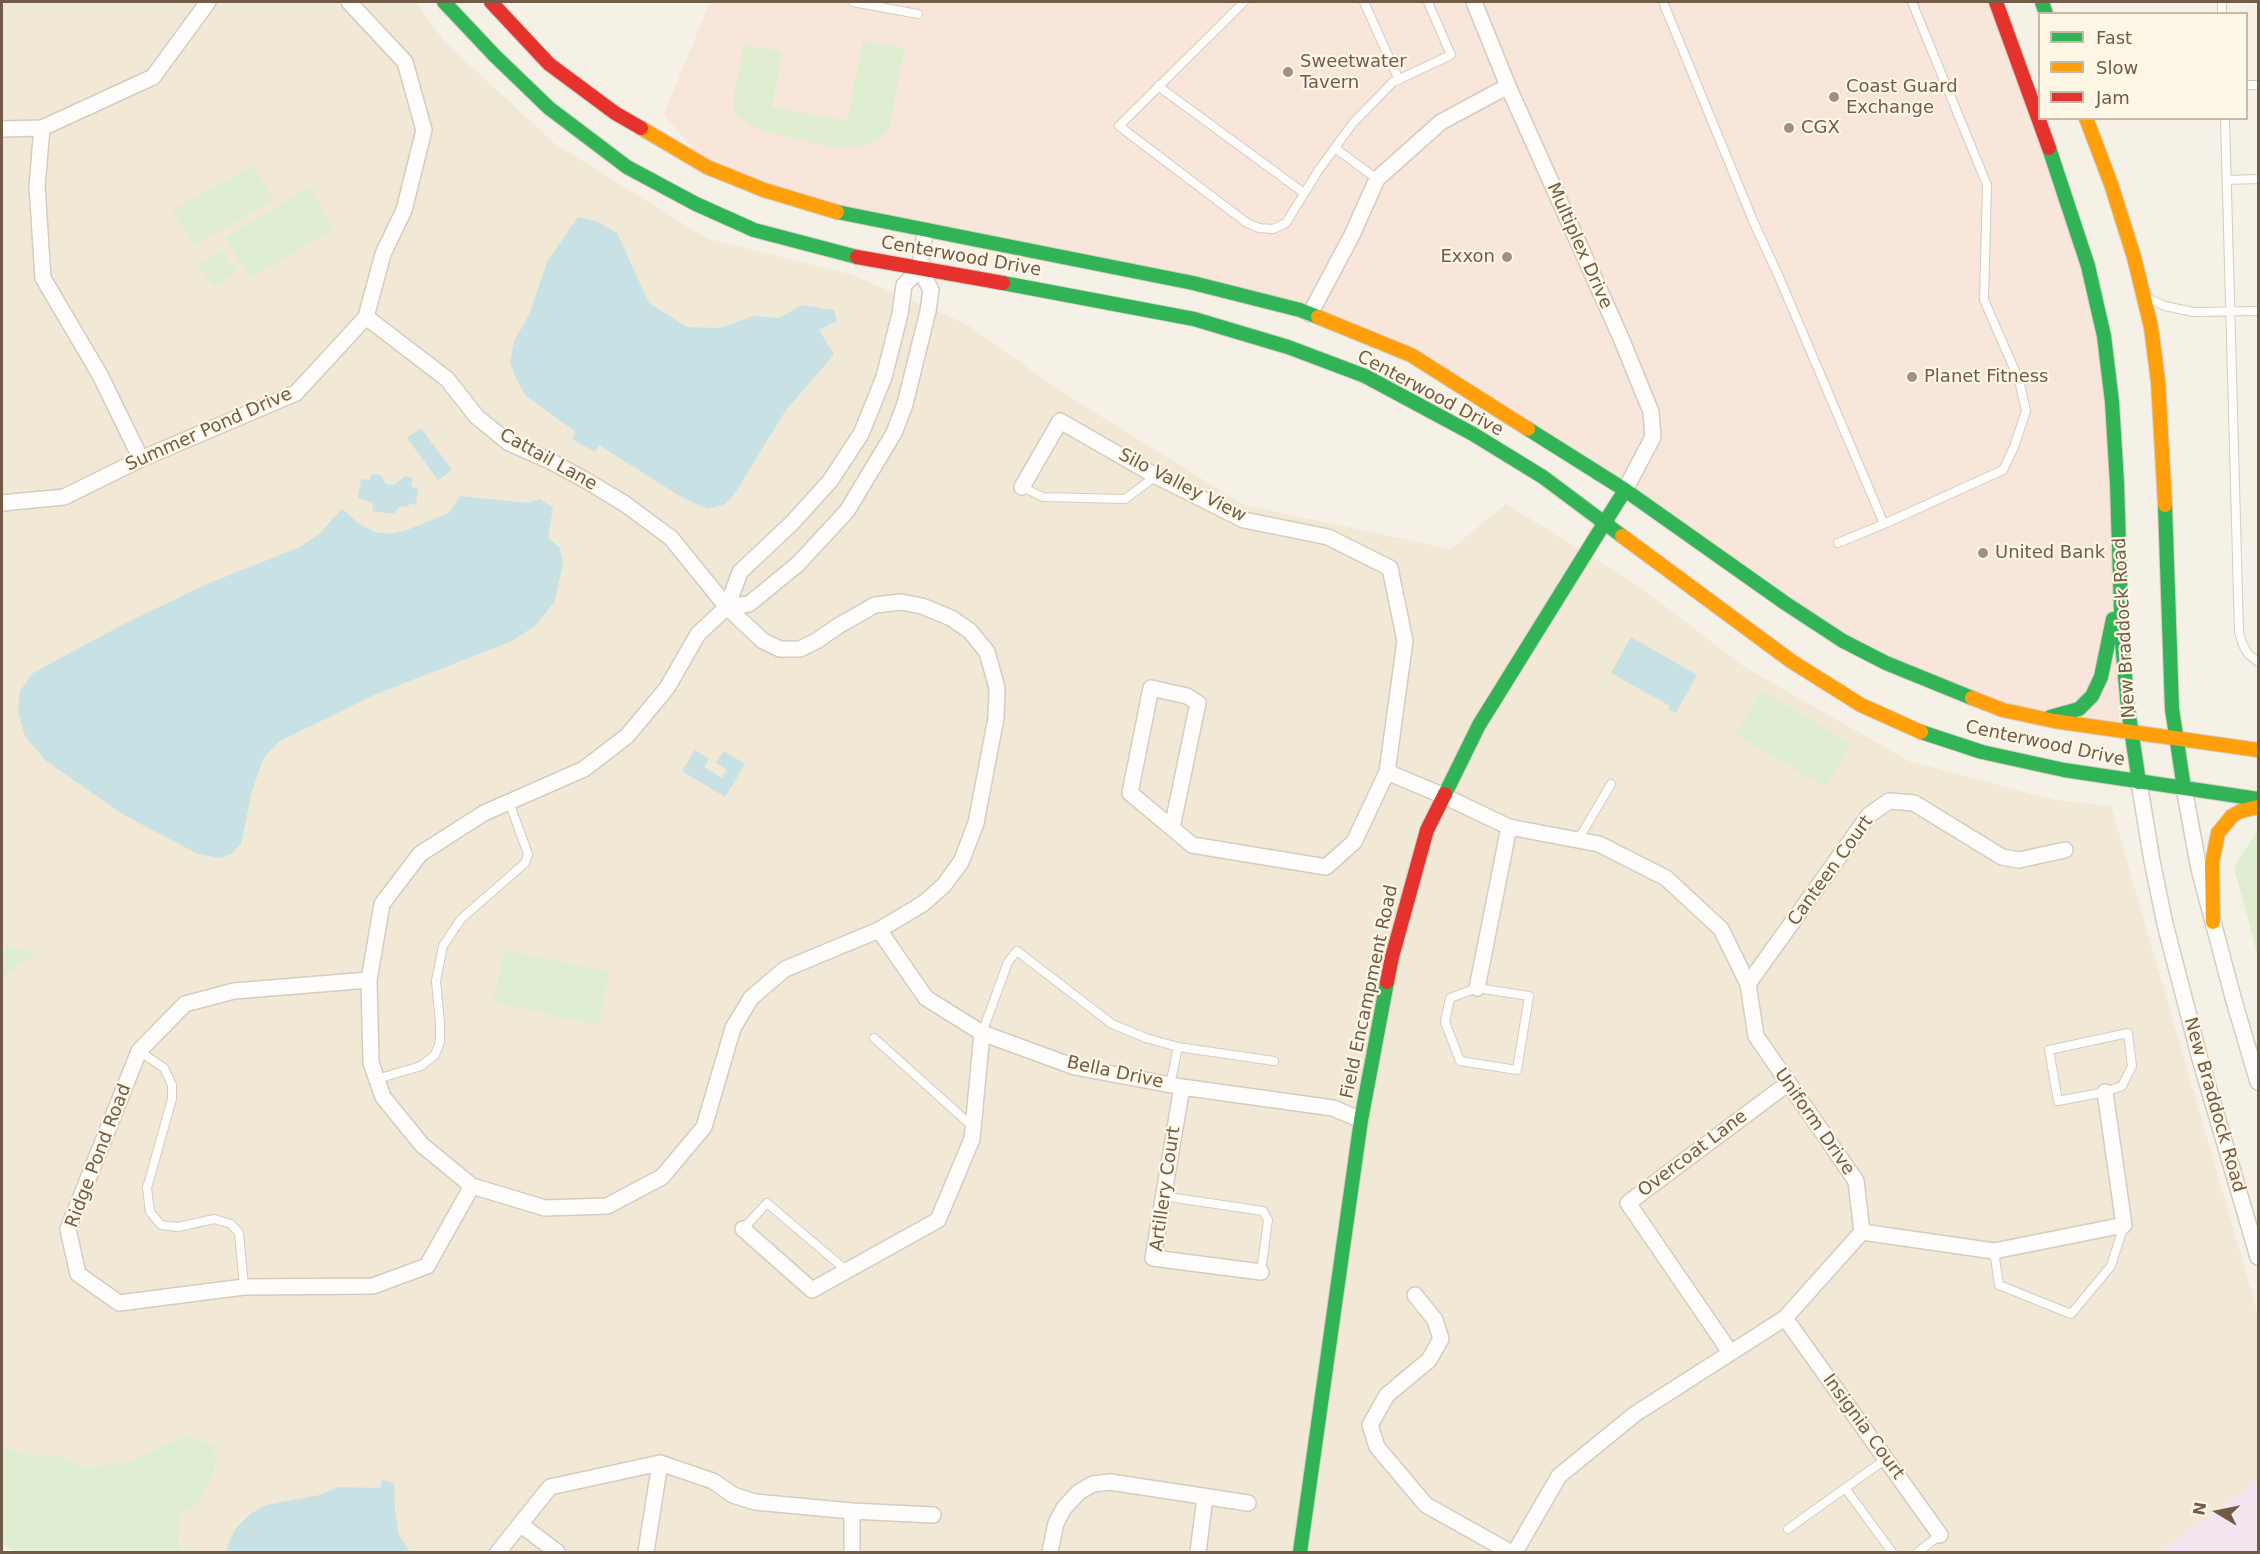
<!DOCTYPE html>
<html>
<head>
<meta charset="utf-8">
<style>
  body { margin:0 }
  #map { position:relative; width:2260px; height:1554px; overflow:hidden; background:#f6f1e6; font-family:"DejaVu Sans",sans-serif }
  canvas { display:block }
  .frame { position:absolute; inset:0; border:3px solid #725b47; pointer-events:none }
  .legend { position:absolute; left:2038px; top:12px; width:210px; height:108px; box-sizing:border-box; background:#fff7e6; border:2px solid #c7b9a6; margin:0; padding:8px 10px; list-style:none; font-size:18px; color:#725b47 }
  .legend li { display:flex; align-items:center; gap:12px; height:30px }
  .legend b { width:30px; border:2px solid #c7b9a6 }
  .north { position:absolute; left:2188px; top:1482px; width:60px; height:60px; -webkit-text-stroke:4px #fff7e6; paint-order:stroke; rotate:280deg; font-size:16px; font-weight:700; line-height:24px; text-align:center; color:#725b47 }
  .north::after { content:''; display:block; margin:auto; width:21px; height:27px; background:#725b47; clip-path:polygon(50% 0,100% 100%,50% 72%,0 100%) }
</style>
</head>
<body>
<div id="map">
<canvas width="2260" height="1554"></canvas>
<div class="frame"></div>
<ul class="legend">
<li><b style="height:8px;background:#30b455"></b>Fast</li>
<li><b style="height:8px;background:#ff9f0a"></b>Slow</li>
<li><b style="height:8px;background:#e5322d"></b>Jam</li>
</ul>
<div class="north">N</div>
</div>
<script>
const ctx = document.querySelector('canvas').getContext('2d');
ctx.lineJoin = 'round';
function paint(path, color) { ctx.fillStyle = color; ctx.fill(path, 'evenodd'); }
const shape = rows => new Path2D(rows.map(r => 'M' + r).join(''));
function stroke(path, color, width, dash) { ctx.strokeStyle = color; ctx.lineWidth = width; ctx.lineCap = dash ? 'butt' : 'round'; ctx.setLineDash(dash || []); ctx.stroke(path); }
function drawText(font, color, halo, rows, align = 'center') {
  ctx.font = font + ' "DejaVu Sans",sans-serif'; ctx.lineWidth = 4.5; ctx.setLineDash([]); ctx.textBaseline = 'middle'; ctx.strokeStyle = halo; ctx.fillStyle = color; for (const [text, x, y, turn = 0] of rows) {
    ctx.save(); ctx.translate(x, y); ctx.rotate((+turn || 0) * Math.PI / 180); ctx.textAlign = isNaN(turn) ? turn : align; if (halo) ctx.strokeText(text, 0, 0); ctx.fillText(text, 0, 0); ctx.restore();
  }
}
paint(shape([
  [2,2,416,2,444,41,554,143,706,238,850,274,966,324,1065,394,1244,505,1451,549,1506,504,1637,585,1746,668,1909,761,2055,800,2111,806,2258,1314,2258,1552,185,1552,178,1542,180,1514,199,1503,212,1476,216,1458,214,1446,187,1435,123,1465,111,1464,84,1468,62,1455,29,1455,2,1446,2,978,38,953,2,945]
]), '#f2e8d6');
paint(shape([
  [710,2,1999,2,2104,336,2131,731,2003,710,1886,663,1411,355,1310,314,925,231,707,167,664,114]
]), '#f7e6d9');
paint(shape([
  [2258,1480,2258,1552,2160,1552]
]), '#f3e6f0');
paint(shape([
  [863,41,904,48,889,130,877,141,864,146,829,147,756,129,741,120,735,112,733,102,744,45,782,52,772,107,847,121],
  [253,165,273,201,193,246,173,210],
  [310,187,334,229,249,278,225,237],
  [222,250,236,272,213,287,199,265],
  [1761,690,1851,744,1825,787,1736,734],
  [2258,829,2258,956,2234,868],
  [2,945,38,953,2,978],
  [505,950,610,972,598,1025,493,1002],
  [187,1435,214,1446,216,1458,212,1477,199,1503,180,1515,178,1542,185,1552,18,1552,2,1546,2,1446,29,1455,62,1455,84,1468,111,1464,123,1465]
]), '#dfedd1');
paint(shape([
  [578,217,598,222,617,233,649,303,687,327,720,328,753,316,779,318,802,305,834,310,837,321,819,330,834,355,786,410,735,493,725,504,707,509,678,495,599,445,595,452,572,439,576,432,526,396,517,381,510,363,514,341,529,315,547,262],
  [421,428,452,470,438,480,407,438],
  [371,474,381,475,386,484,394,485,405,476,413,478,411,487,418,488,416,505,409,503,408,507,400,506,394,514,372,511,373,503,358,498,361,479,370,480],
  [460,496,528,503,540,499,553,508,548,537,560,548,563,562,555,601,536,625,512,641,374,695,278,742,263,759,252,791,241,844,231,854,220,858,198,854,124,815,45,760,25,736,18,712,20,691,33,673,44,667,126,623,207,584,300,547,319,534,342,509,359,524,375,532,390,534,407,530,449,513],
  [1631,637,1697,675,1676,713,1668,709,1670,706,1611,673],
  [695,750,709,759,704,767,722,778,727,770,716,763,724,751,745,764,725,797,682,771],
  [382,1480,394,1483,395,1510,399,1535,410,1552,227,1552,227,1546,237,1527,250,1514,266,1505,320,1495,338,1487,380,1488]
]), '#c8e1e5');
const lane = shape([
  [853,2,918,14],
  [1244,2,1119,126,1247,223,1259,228,1273,229,1286,223,1318,171,1353,123,1393,82,1451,55,1428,2],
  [1364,2,1399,80],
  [1663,2,1754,223,1779,277,1884,524,2003,470,2014,447,2026,411,2019,380,1984,300,1987,185,1912,2],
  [2222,2,2222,14],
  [2246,85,2258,85],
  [1158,86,1304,193],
  [2225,118,2239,631,2242,643,2248,654,2258,662],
  [1335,148,1377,179],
  [2227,180,2258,179],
  [2149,299,2165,306,2193,312,2258,311],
  [1022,487,1043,497,1125,499,1156,476],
  [1838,543,1884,524],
  [1578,840,1611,784],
  [1477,988,1529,996,1517,1070,1460,1061,1445,1022,1450,998,1477,988],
  [982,1033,1008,962,1017,951,1112,1024,1146,1038,1178,1047,1274,1061],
  [2128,1033,2132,1066,2122,1086,2105,1092,2058,1101,2049,1050,2128,1033],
  [874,1038,972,1126],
  [139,1051,164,1068,172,1085,172,1099,147,1188,150,1212,161,1225,178,1227,214,1219,231,1224,239,1233,244,1287],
  [377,1079,421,1066,435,1055,440,1042,440,1023,436,981,443,946,461,919,525,863,528,854,509,802],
  [1170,1085,1178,1047],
  [1162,1196,1263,1211,1268,1220,1261,1272],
  [743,1229,767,1203,847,1271],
  [1994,1251,1999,1285,2071,1314,2111,1266,2124,1225],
  [1845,1488,1892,1552],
  [1788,1529,1886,1459],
  [1918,1552,1940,1535]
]);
const street = shape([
  [1474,2,1508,86,1621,338,1651,412,1653,437,1625,490],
  [42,128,37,186,43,278,100,375,141,459],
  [2,129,42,128,153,77,208,2],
  [1310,314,1352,235,1377,179,1441,122,1508,86],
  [366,317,447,379,477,417,509,443,552,462,587,481,625,504,671,538,727,607,763,641,780,649,800,649,818,640,838,626,875,605,901,602,922,606,951,618,970,631,987,652,997,688,996,718,976,823,961,862,944,885,924,903,879,930,785,969,751,998,733,1028,704,1127,662,1177,607,1206,545,1208,472,1186,422,1145,383,1097,371,1063,369,980,382,904,420,854,484,813,584,769,627,736,667,688,698,634,727,607,740,572,792,523,830,481,861,434,884,377,900,314,904,285,920,269],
  [1022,487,1060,421,1156,476,1244,520,1328,537,1390,568,1405,641,1387,772,1354,842,1326,867,1192,845,1172,828,1130,793,1151,688,1187,696,1198,703,1172,828],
  [2,503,64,497,141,459,296,393,366,317,383,254,404,210,424,130,405,62,349,2],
  [727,607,749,604,798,564,847,511,894,433,905,404,928,311,931,290,920,269,925,231],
  [1387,772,1444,796,1509,827,1599,844,1666,878,1721,929,1748,984,1756,1036,1856,1181,1862,1232,1785,1318,1635,1414,1559,1476,1515,1552],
  [2139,782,2152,861,2165,924,2200,1059,2258,1257],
  [2184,788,2199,869,2234,1001,2258,1082],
  [879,930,926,998,982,1033,1075,1067,1182,1087,1333,1108,1361,1120],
  [369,980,234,991,185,1004,139,1051,68,1229,78,1274,119,1303,244,1287,373,1286,427,1266,472,1186],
  [1748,984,1869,815,1889,801,1914,803,2002,857,2019,860,2065,850],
  [1477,988,1509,827],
  [1182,1087,1153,1258,1261,1272],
  [743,1229,812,1290,938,1220,972,1139,982,1033],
  [1862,1232,1994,1251,2124,1225,2105,1092],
  [1415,1295,1435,1320,1441,1339,1429,1360,1387,1395,1370,1425,1377,1447,1426,1505,1510,1552],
  [1785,1318,1940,1535],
  [1730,1352,1628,1203,1787,1084],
  [520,1524,557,1552],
  [498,1552,550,1487,660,1463,713,1481,733,1495,755,1502,852,1511,933,1515],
  [646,1552,660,1463],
  [852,1552,852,1511],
  [1050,1552,1056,1523,1064,1508,1079,1492,1093,1484,1110,1482,1248,1503],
  [1198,1552,1205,1497]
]);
const fast = shape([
  [444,2,495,56,549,108,627,167,696,204,754,230,857,257],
  [2042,2,2046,14],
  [2049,148,2088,266,2104,336,2112,402,2117,483,2122,642,2128,709,2139,782],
  [837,212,1193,283,1300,310,1318,317],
  [1003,283,1194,319,1288,347,1365,376,1473,434,1543,477,1622,536],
  [1528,429,1625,490,1785,603,1843,641,1886,663,1972,698],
  [2165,505,2172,709,2184,788],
  [2050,717,2079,709,2092,696,2101,677,2113,619],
  [1921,732,1982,752,2064,770,2258,799],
  [1445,794,1479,725,1625,490],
  [1300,1552,1361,1120,1387,982]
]);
const slow = shape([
  [2086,118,2111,184,2134,257,2151,327,2158,381,2165,505],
  [641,128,707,167,764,190,837,212],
  [1318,317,1411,355,1528,429],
  [1622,536,1791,661,1861,705,1921,732],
  [1972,698,2003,710,2054,721,2258,750],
  [2213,922,2212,863,2218,833,2232,816,2241,811,2258,807]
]);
const jam = shape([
  [491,2,549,64,615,113,641,128],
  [1996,2,2049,148],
  [857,257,1003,283],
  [1387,982,1392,957,1427,830,1445,794]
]);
stroke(lane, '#d4ccc1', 10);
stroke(street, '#d4ccc1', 18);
stroke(fast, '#d6cdc3', 16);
stroke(slow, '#d6cdc3', 16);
stroke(jam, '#d6cdc3', 16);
stroke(lane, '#fefdfb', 8);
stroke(street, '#fefdfb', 15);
stroke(fast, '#30b455', 14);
stroke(slow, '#ff9f0a', 14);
stroke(jam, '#e5322d', 14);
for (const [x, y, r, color] of [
  [1288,72,6,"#a0907f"],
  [1834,97,6,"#a0907f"],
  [1789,128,6,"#a0907f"],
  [1507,257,6,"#a0907f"],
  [1912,377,6,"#a0907f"],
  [1983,553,6,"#a0907f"]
]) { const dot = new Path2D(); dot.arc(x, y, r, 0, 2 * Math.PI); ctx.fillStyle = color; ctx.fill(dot); stroke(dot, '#fff7e6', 2); }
drawText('18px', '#725b47', '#fff7e6', [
  ["Sweetwater",1300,62],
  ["Tavern",1300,83],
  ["Coast Guard",1846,87],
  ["Exchange",1846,108],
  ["CGX",1801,128],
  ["Exxon",1495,257,"right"],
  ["Planet Fitness",1924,377],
  ["United Bank",1995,553]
], 'left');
drawText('18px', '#725b47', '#fff7e6', [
  ["Multiplex Drive",1579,246,66],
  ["Centerwood Drive",961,257,10],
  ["Centerwood Drive",1430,394,28],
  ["Summer Pond Drive",209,430,-24],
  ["Cattail Lane",548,460,29],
  ["Silo Valley View",1182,486,27],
  ["New Braddock Road",2125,628,-93],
  ["Centerwood Drive",2045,744,12],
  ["Canteen Court",1831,871,-54],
  ["Field Encampment Road",1370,992,-78],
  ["Bella Drive",1115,1073,12],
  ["New Braddock Road",2214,1105,74],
  ["Uniform Drive",1814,1122,55],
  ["Overcoat Lane",1693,1154,-37],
  ["Ridge Pond Road",99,1156,-69],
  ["Artillery Court",1166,1189,-82],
  ["Insignia Court",1863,1427,54]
]);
</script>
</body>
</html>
